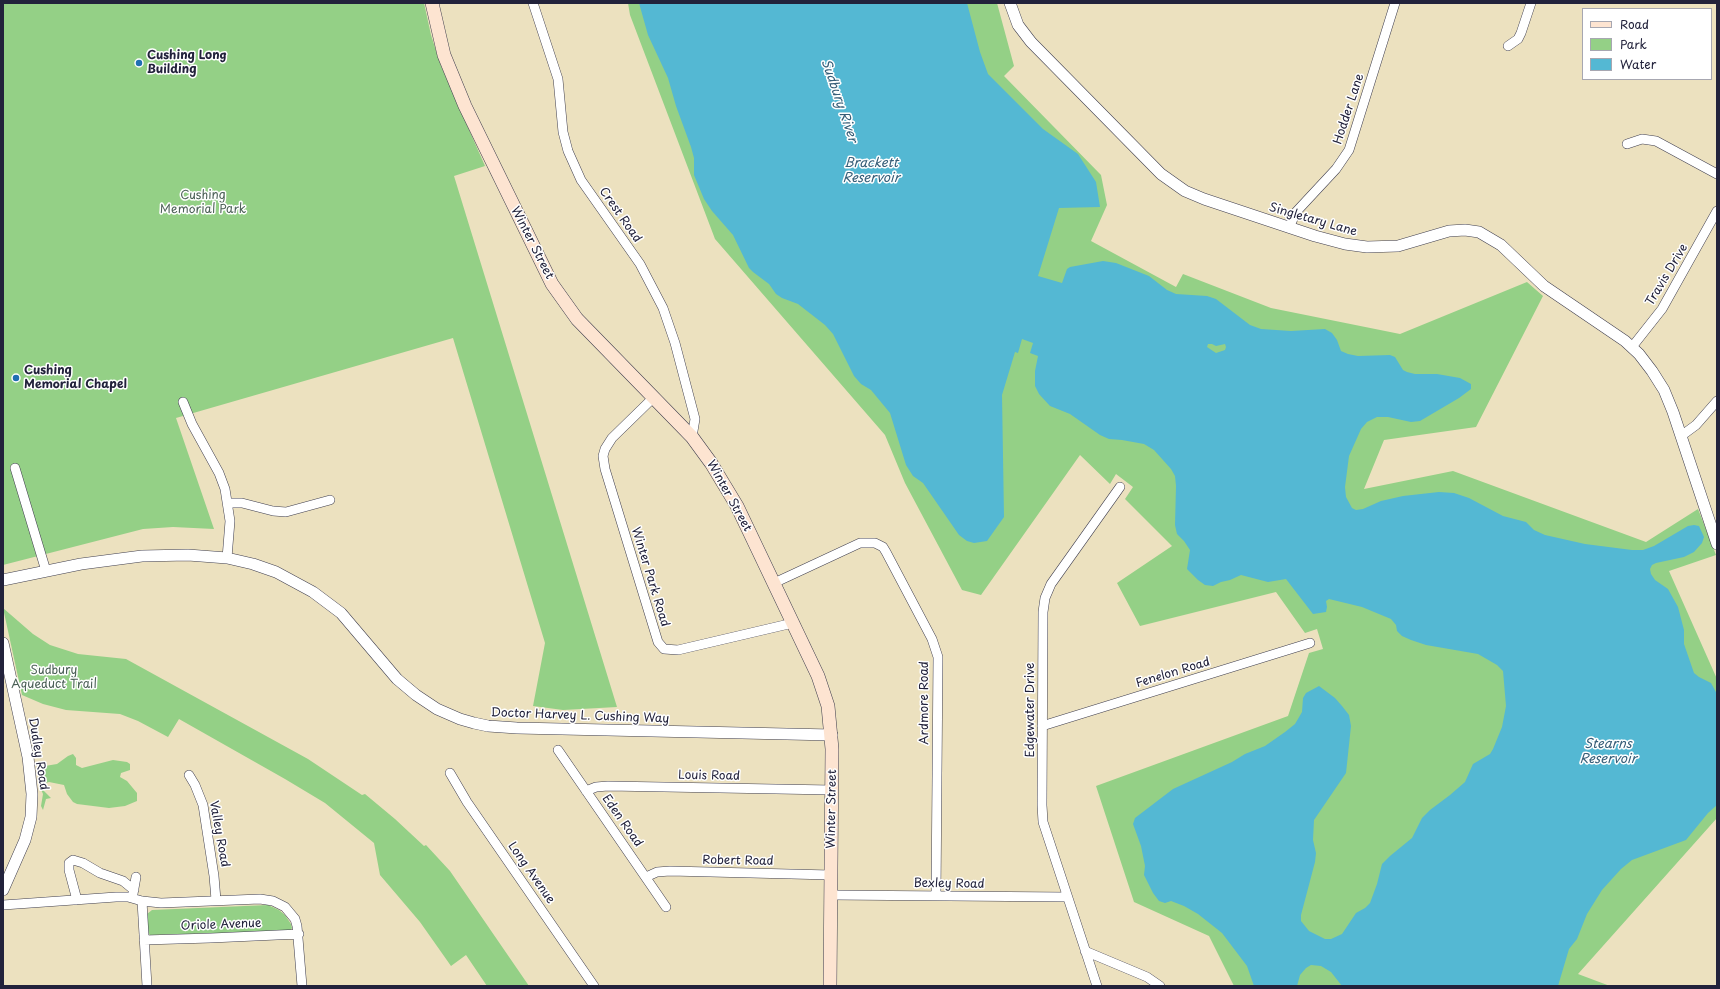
<!DOCTYPE html>
<html>
<head>
<meta charset="utf-8">
<style>
  body { margin:0 }
  #map { position:relative; width:1720px; height:989px; overflow:hidden; background:#ece1bf; font-family:"Playpen Sans",sans-serif }
  canvas { display:block }
  .frame { position:absolute; inset:0; border:4px solid #22223b; pointer-events:none }
  .legend { position:absolute; left:1582px; top:8px; width:130px; height:72px; box-sizing:border-box; background:#fff; border:1px solid #a7a7b1; margin:0; padding:5px 7px; list-style:none; font-size:12px; color:#22223b }
  .legend li { display:flex; align-items:center; gap:8px; height:20px }
  .legend b { width:20px; border:1px solid #a7a7b1 }
</style>
</head>
<body>
<div id="map">
<canvas width="1720" height="989"></canvas>
<div class="frame"></div>
<ul class="legend">
<li><b style="height:5px;background:#fde4d1"></b>Road</li>
<li><b style="height:11px;background:#94d086"></b>Park</li>
<li><b style="height:11px;background:#54b8d3"></b>Water</li>
</ul>
</div>
<script>
const ctx = document.querySelector('canvas').getContext('2d');
ctx.lineJoin = 'round';
function paint(path, color) { ctx.fillStyle = color; ctx.fill(path, 'evenodd'); }
const shape = rows => new Path2D(rows.map(r => 'M' + r).join(''));
function stroke(path, color, width, dash) { ctx.strokeStyle = color; ctx.lineWidth = width; ctx.lineCap = dash ? 'butt' : 'round'; ctx.setLineDash(dash || []); ctx.stroke(path); }
function drawText(font, color, halo, rows, align = 'center') {
  ctx.font = font + ' "Playpen Sans",sans-serif'; ctx.lineWidth = 3; ctx.setLineDash([]); ctx.textBaseline = 'middle'; ctx.strokeStyle = halo; ctx.fillStyle = color; for (const [text, x, y, turn = 0] of rows) {
    ctx.save(); ctx.translate(x, y); ctx.rotate((+turn || 0) * Math.PI / 180); ctx.textAlign = isNaN(turn) ? turn : align; if (halo) ctx.strokeText(text, 0, 0); ctx.fillText(text, 0, 0); ctx.restore();
  }
}
paint(shape([
  [3,3,424,3,431,35,441,66,485,166,454,176,617,707,563,710,533,706,545,643,453,338,176,418,214,529,173,527,143,529,3,565],
  [628,3,997,3,1014,66,1004,76,1101,175,1107,205,1091,241,1176,287,1183,274,1271,308,1400,334,1527,282,1543,296,1476,427,1384,440,1364,489,1453,471,1646,542,1698,509,1716,555,1669,571,1717,679,1717,818,1578,974,1610,986,1234,986,1209,936,1134,902,1096,786,1288,716,1309,653,1323,649,1317,629,1305,633,1276,592,1140,626,1117,583,1172,546,1125,499,1133,487,1116,474,1110,484,1080,455,981,595,962,590,905,483,885,435,715,239,630,15],
  [3,608,33,634,50,645,78,654,126,659,308,759,362,795,365,794,395,819,424,846,426,845,450,871,529,986,487,986,466,955,451,966,420,922,380,875,374,843,325,803,285,779,179,719,168,737,138,721,120,714,66,710,43,704,22,695],
  [73,754,76,758,76,765,82,768,113,760,127,762,130,764,130,770,121,773,120,777,127,781,137,793,137,801,125,806,109,808,77,804,73,802,67,794,64,785,49,782,43,784,42,789,51,798,46,799,43,810,41,806,43,794,40,787,42,775,45,766,57,764,68,756],
  [268,905,279,910,285,915,291,924,292,928,290,931,150,935,148,933,147,914,152,910]
]), '#94d086');
paint(shape([
  [639,3,967,3,980,52,988,74,1043,129,1078,154,1096,182,1100,207,1059,208,1038,276,1062,283,1067,269,1070,267,1103,261,1116,263,1149,276,1167,290,1176,294,1207,296,1216,299,1250,325,1261,329,1291,331,1325,329,1332,333,1337,340,1341,351,1348,354,1358,356,1390,355,1395,357,1403,370,1407,372,1415,374,1437,374,1460,378,1471,384,1471,389,1459,398,1420,421,1411,422,1388,417,1377,417,1367,422,1361,429,1349,456,1345,487,1346,497,1352,508,1356,510,1363,509,1381,501,1403,496,1439,492,1454,493,1469,498,1503,516,1526,522,1534,530,1545,535,1585,544,1632,550,1643,550,1654,546,1688,526,1694,525,1699,526,1704,537,1702,543,1694,552,1684,557,1656,563,1652,565,1650,569,1651,574,1655,580,1668,589,1678,607,1684,630,1684,644,1694,673,1699,677,1711,683,1717,694,1717,805,1708,813,1686,840,1632,860,1621,869,1602,890,1587,914,1577,939,1569,949,1558,986,1342,986,1331,972,1321,966,1311,965,1306,968,1300,975,1297,986,1254,986,1247,966,1222,933,1198,914,1184,906,1171,901,1165,903,1159,901,1153,893,1144,875,1145,866,1141,846,1133,824,1135,818,1173,789,1232,762,1245,754,1265,746,1285,732,1295,724,1302,712,1303,698,1306,693,1319,686,1335,698,1342,706,1349,715,1351,726,1346,773,1314,820,1313,840,1316,853,1315,862,1301,915,1301,921,1309,931,1325,939,1331,939,1342,934,1356,913,1365,908,1370,903,1377,884,1382,864,1390,856,1412,838,1422,818,1430,810,1450,795,1465,782,1473,764,1490,754,1493,749,1502,727,1506,706,1503,671,1497,665,1478,654,1426,645,1411,640,1402,636,1397,631,1396,625,1391,619,1362,607,1329,599,1326,601,1327,607,1326,612,1313,614,1286,579,1268,582,1241,575,1230,580,1221,582,1213,586,1205,585,1198,580,1187,569,1190,550,1184,541,1177,534,1175,525,1176,486,1175,476,1171,469,1154,450,1144,444,1122,440,1109,439,1100,435,1070,414,1050,406,1039,394,1035,386,1035,371,1038,356,1030,353,1033,343,1022,339,1018,353,1015,352,1002,395,1004,517,987,541,974,543,967,541,959,535,923,483,913,476,906,465,890,413,871,390,861,384,854,376,833,334,825,325,798,304,782,298,776,294,769,284,753,272,749,268,733,235,712,211,704,199,694,175,694,158,691,147,676,106,668,78,648,35],
  [1208,344,1212,344,1216,346,1225,344,1226,347,1225,350,1216,353,1207,347]
]), '#54b8d3');
const minor = shape([
  [533,3,558,79,563,132,568,151,581,180,640,264,663,308,675,343,695,419,692,437],
  [1508,46,1518,39,1521,33,1531,3],
  [1627,144,1642,139,1656,141,1717,174],
  [1289,228,1296,212,1336,169,1349,150,1395,3],
  [1632,347,1662,309,1717,211],
  [653,398,612,438,605,449,603,456,605,469,658,642,664,649,678,650,793,623],
  [183,402,192,424,219,473,225,489,230,521,227,558],
  [1681,436,1696,425,1717,401],
  [15,468,46,571],
  [228,503,242,503,273,511,286,512,330,500],
  [774,583,860,543,875,543,883,547,886,552,932,639,938,657,936,896],
  [1042,726,1310,643],
  [558,750,666,907],
  [450,773,467,802,594,986],
  [189,775,195,785,203,805,214,876,216,900],
  [586,791,596,787,608,786,832,790],
  [646,877,657,872,670,871,831,875],
  [133,894,136,877],
  [831,895,1067,897],
  [77,900,69,870,69,863,73,860,83,863,100,873,123,881,134,890],
  [142,901,147,986],
  [3,905,116,897,128,897,142,901,161,903,260,899,273,901,285,907,295,919,297,926,302,986],
  [144,940,211,938,299,934],
  [1085,951,1147,977,1160,986],
  [1097,986,1043,822,1042,805,1043,612,1045,598,1051,584,1120,487]
]);
const tertiary = shape([
  [1010,3,1018,25,1031,42,1161,174,1185,191,1204,199,1315,236,1345,244,1367,247,1398,246,1449,231,1465,230,1479,232,1501,245,1544,286,1625,341,1639,354,1652,371,1664,390,1673,412,1717,544],
  [3,580,81,564,142,556,188,555,227,558,253,564,276,572,313,592,341,613,397,679,416,695,437,709,460,719,474,723,488,726,517,728,832,735],
  [3,643,28,757,32,794,31,817,25,840,3,890]
]);
const secondary = shape([
  [432,3,444,55,465,106,552,284,577,319,692,437,711,463,737,506,818,676,828,706,832,749,830,986]
]);
stroke(minor, '#403f4f', 10);
stroke(tertiary, '#403f4f', 12);
stroke(secondary, '#403f4f', 14);
stroke(minor, '#fff', 9);
stroke(tertiary, '#fff', 11);
stroke(secondary, '#fde4d1', 13);
for (const [x, y, r, color] of [
  [139,63,4,"#1f6fb2"],
  [16,378,4,"#1f6fb2"]
]) { const dot = new Path2D(); dot.arc(x, y, r, 0, 2 * Math.PI); ctx.fillStyle = color; ctx.fill(dot); stroke(dot, '#fff', 1.5); }
drawText('bold 12px', '#22223b', '#fff', [
  ["Cushing Long",147,56],
  ["Building",147,70],
  ["Cushing",24,371],
  ["Memorial Chapel",24,385]
], 'left');
drawText('12px', '#22223b', '#fff', [
  ["Hodder Lane",1349,109,-72],
  ["Crest Road",620,215,55],
  ["Singletary Lane",1313,220,16],
  ["Winter Street",532,243,63],
  ["Travis Drive",1667,275,-59],
  ["Winter Street",729,496,61],
  ["Winter Park Road",650,577,73],
  ["Fenelon Road",1173,673,-17],
  ["Ardmore Road",925,703,-90],
  ["Edgewater Drive",1031,710,-90],
  ["Doctor Harvey L. Cushing Way",580,716,2],
  ["Dudley Road",38,754,81],
  ["Louis Road",709,776,1],
  ["Winter Street",832,809,-89],
  ["Eden Road",622,821,55],
  ["Valley Road",219,834,80],
  ["Robert Road",738,861,1],
  ["Long Avenue",531,873,55],
  ["Bexley Road",949,884,1],
  ["Oriole Avenue",221,925,-2]
]);
drawText('12px', '#4a5f55', '#fff', [
  ["Cushing",203,196],
  ["Memorial Park",203,210],
  ["Sudbury",54,671],
  ["Aqueduct Trail",54,685]
]);
drawText('italic 13px', '#365e78', '#fff', [
  ["Sudbury River",839,101,71],
  ["Brackett",871,163],
  ["Reservoir",871,178],
  ["Stearns",1608,744],
  ["Reservoir",1608,759]
]);
</script>
</body>
</html>
